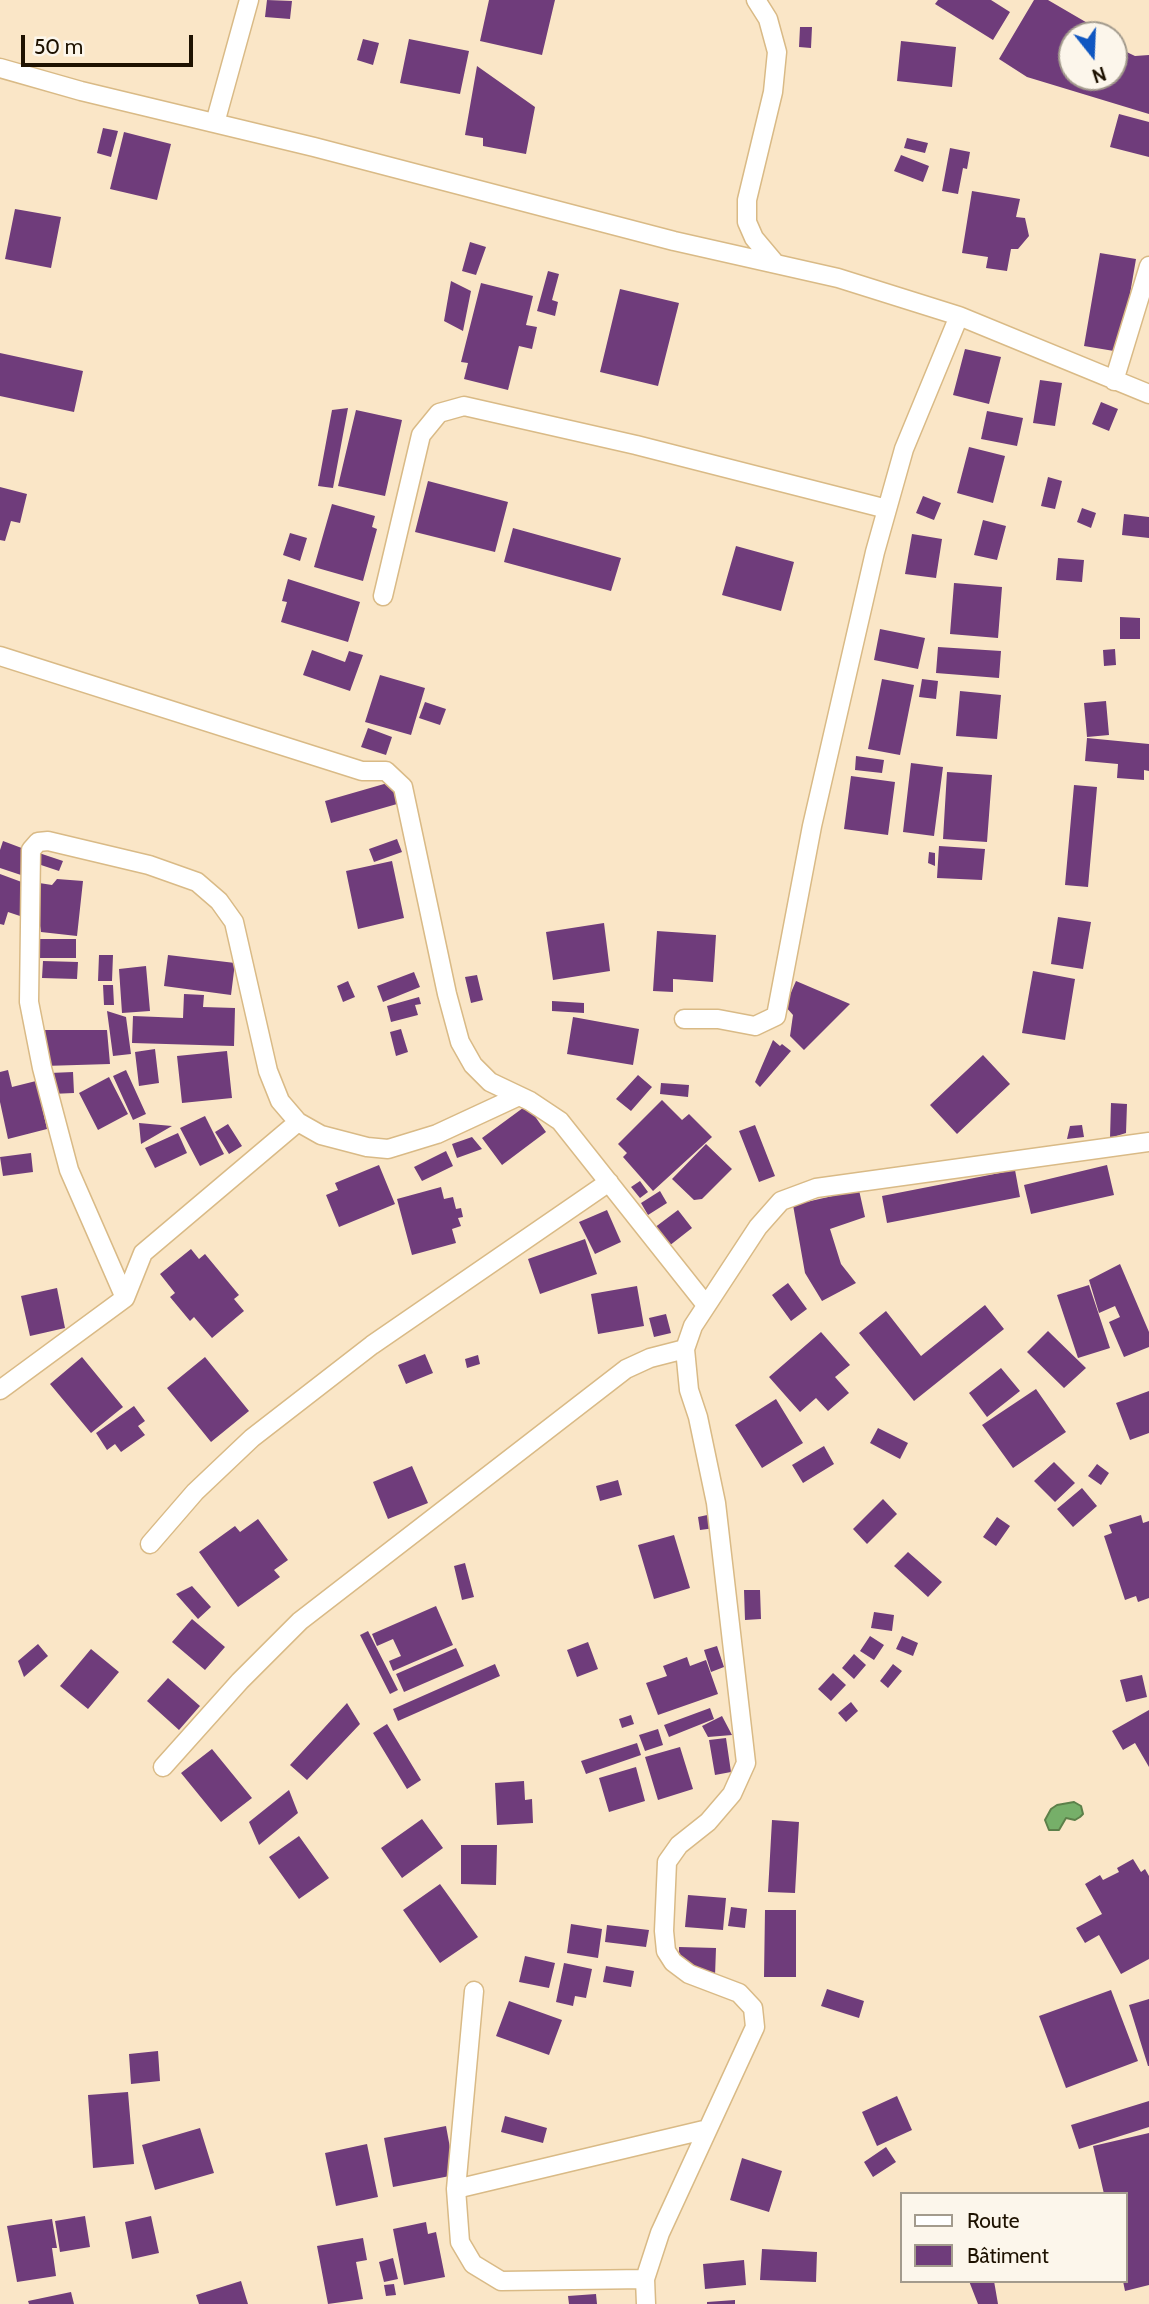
<!DOCTYPE html>
<html>
<head>
<meta charset="utf-8">
<style>
  body { margin:0 }
  #map { position:relative; width:1149px; height:2304px; overflow:hidden; background:#fae6c7; font-family:Cabin,sans-serif }
  canvas { display:block }
  .legend { position:absolute; left:900px; top:2192px; width:228px; height:91px; box-sizing:border-box; background:#fcf6eb; border:2px solid #a39b8d; margin:0; padding:9px 12px; list-style:none; font-size:21px; color:#1e1201 }
  .legend li { display:flex; align-items:center; gap:14px; height:35px }
  .legend b { width:35px; border:2px solid #a39b8d }
  .north { position:absolute; left:1058px; top:21px; width:70px; height:70px; box-sizing:border-box; background:#fcf6eb; border:2px solid #a39b8d; border-radius:50%; rotate:162deg; font-size:19px; font-weight:700; line-height:28px; text-align:center; color:#1e1201 }
  .north::after { content:''; display:block; margin:auto; width:24px; height:32px; background:#1057c1; clip-path:polygon(50% 0,100% 100%,50% 72%,0 100%) }
  .scale { position:absolute; left:21px; top:35px; width:172px; height:32px; box-sizing:border-box; border:4px solid #1e1201; border-top:0; padding-left:9px; font-size:21px; line-height:24px; white-space:nowrap; color:#1e1201; -webkit-text-stroke:5px #fcf6eb; paint-order:stroke }
</style>
</head>
<body>
<div id="map">
<canvas width="1149" height="2304"></canvas>
<ul class="legend">
<li><b style="height:9px;background:#fff"></b>Route</li>
<li><b style="height:19px;background:#6f3c7b"></b>Bâtiment</li>
</ul>
<div class="north">N</div>
<div class="scale">50 m</div>
</div>
<script>
const ctx = document.querySelector('canvas').getContext('2d');
ctx.lineJoin = 'round';
function paint(path, color) { ctx.fillStyle = color; ctx.fill(path, 'evenodd'); }
const shape = rows => new Path2D(rows.map(r => 'M' + r).join(''));
function stroke(path, color, width, dash) { ctx.strokeStyle = color; ctx.lineWidth = width; ctx.lineCap = dash ? 'butt' : 'round'; ctx.setLineDash(dash || []); ctx.stroke(path); }
const water = shape([
  [1074,1802,1081,1806,1083,1814,1080,1817,1075,1820,1066,1818,1059,1830,1049,1830,1045,1820,1051,1809,1057,1805,1074,1802]
]);
paint(water, '#76af69');
stroke(water, '#5c804a', 2);
paint(shape([
  [267,0,292,1,290,19,265,17],
  [489,0,555,0,542,55,480,41],
  [938,0,991,0,1010,12,993,40,935,4],
  [1034,0,1048,0,1096,28,1090,35,1072,35,1072,77,1114,77,1114,46,1135,56,1149,55,1149,114,1027,77,999,59],
  [800,27,812,27,811,48,799,47],
  [363,39,379,43,373,65,357,60],
  [409,39,469,51,460,94,400,83],
  [901,41,956,47,952,87,897,81],
  [477,66,535,107,526,154,483,146,483,138,465,135],
  [1119,114,1149,122,1149,157,1110,147],
  [103,128,118,131,111,157,97,153],
  [124,132,171,144,157,200,110,189],
  [907,138,928,143,925,153,904,148],
  [950,148,970,152,967,169,963,168,958,194,942,191],
  [901,155,929,166,923,182,894,171],
  [972,191,1020,199,1016,217,1025,218,1029,236,1018,249,1011,249,1007,271,986,268,988,257,962,253],
  [15,209,61,217,51,268,5,259],
  [470,242,486,247,476,275,462,271],
  [1100,253,1136,259,1120,352,1084,346],
  [548,271,559,274,552,300,558,302,555,316,537,311],
  [451,281,471,291,463,331,444,321],
  [481,283,533,296,526,325,537,327,532,349,519,346,508,390,464,379,468,363,461,362],
  [620,289,679,303,658,386,600,372],
  [965,349,1001,357,989,404,953,395],
  [0,353,83,371,74,412,0,396],
  [1040,380,1062,383,1055,426,1033,423],
  [1101,402,1118,409,1109,431,1092,424],
  [348,408,333,488,318,486,332,410],
  [356,410,402,420,385,496,338,486],
  [987,411,1023,418,1017,446,981,439],
  [969,447,1005,456,993,503,957,493],
  [1048,477,1062,481,1055,509,1041,506],
  [428,481,508,502,495,552,415,532],
  [0,487,27,494,20,523,11,521,5,541,0,540],
  [923,496,941,503,934,520,916,513],
  [332,504,375,516,372,527,377,529,363,581,314,567],
  [1082,508,1096,513,1091,528,1077,522],
  [1124,514,1149,517,1149,538,1122,535],
  [983,520,1006,526,997,560,974,555],
  [513,528,621,558,611,591,504,562],
  [290,533,307,538,300,561,283,555],
  [912,534,942,539,936,578,905,574],
  [736,546,794,562,781,611,722,595],
  [1058,558,1084,560,1082,582,1056,580],
  [288,579,360,602,348,642,281,622,287,602,282,601],
  [954,583,1002,587,998,638,950,634],
  [1120,617,1140,618,1140,639,1120,639],
  [880,629,925,638,918,669,874,660],
  [938,647,1001,651,999,678,936,673],
  [1115,649,1116,665,1104,666,1103,650],
  [312,650,345,662,349,651,363,655,350,691,303,675],
  [380,675,425,688,411,735,365,722],
  [882,679,914,685,900,755,868,749],
  [922,679,938,681,936,699,919,697],
  [960,691,1001,695,997,739,956,736],
  [1106,701,1109,735,1087,737,1084,703],
  [425,702,446,709,440,725,419,718],
  [368,728,392,737,386,755,361,747],
  [1087,738,1149,744,1149,771,1144,770,1144,780,1117,778,1118,764,1085,761],
  [856,756,884,760,882,773,855,770],
  [911,763,943,767,934,836,903,832],
  [947,772,992,775,987,842,943,839],
  [851,776,895,782,888,835,844,829],
  [391,782,397,804,331,823,325,801],
  [1074,785,1097,787,1088,887,1065,885],
  [397,839,402,852,374,862,369,849],
  [3,841,27,850,24,876,0,868,0,850],
  [939,846,985,849,982,880,937,878],
  [36,852,63,861,59,871,32,862],
  [929,852,935,853,935,866,928,863],
  [392,861,404,918,358,929,346,871],
  [0,874,27,884,20,916,8,912,4,925,0,924],
  [57,879,83,881,77,936,41,932,33,882,52,885],
  [1058,917,1091,922,1083,969,1051,964],
  [604,923,610,971,553,980,546,932],
  [657,931,716,935,713,982,673,979,673,992,653,991],
  [39,939,76,939,76,958,39,958],
  [99,955,113,955,112,981,98,981],
  [168,955,235,963,231,995,164,986],
  [43,961,78,962,77,979,42,978],
  [146,966,150,1011,122,1013,119,969],
  [1033,971,1075,979,1065,1040,1022,1033],
  [414,972,420,987,383,1002,377,986],
  [477,975,483,1000,471,1003,465,977],
  [348,981,355,997,343,1002,337,986],
  [796,981,850,1004,804,1050,790,1036,793,1015,785,1006],
  [103,985,113,985,114,1005,104,1005],
  [184,994,204,995,203,1007,235,1008,234,1046,132,1043,133,1016,183,1018],
  [419,997,421,1004,415,1005,418,1015,391,1022,387,1006],
  [552,1001,584,1003,584,1013,552,1011],
  [107,1011,126,1017,131,1054,113,1056],
  [573,1017,639,1029,633,1065,567,1054],
  [401,1029,408,1052,396,1056,390,1032],
  [43,1030,107,1030,110,1064,44,1066],
  [773,1040,780,1046,782,1044,791,1051,760,1087,755,1082],
  [155,1049,159,1083,139,1086,135,1052],
  [227,1051,232,1098,182,1103,177,1056],
  [983,1055,1010,1084,957,1134,930,1105],
  [8,1070,12,1087,36,1081,47,1129,8,1139,0,1102,0,1072],
  [126,1070,146,1114,133,1120,113,1076],
  [73,1072,74,1093,51,1094,50,1073],
  [638,1075,652,1087,631,1111,616,1099],
  [109,1077,128,1114,98,1130,79,1093],
  [661,1083,689,1085,688,1097,660,1094],
  [662,1100,682,1120,689,1114,712,1137,653,1191,623,1157,627,1153,618,1144],
  [1111,1103,1127,1104,1126,1133,1110,1138],
  [527,1105,546,1132,502,1165,482,1138],
  [205,1116,224,1154,200,1166,180,1128],
  [139,1123,172,1126,141,1144],
  [228,1124,242,1146,229,1154,215,1132],
  [755,1125,775,1176,759,1182,739,1131],
  [1082,1125,1084,1137,1067,1139,1070,1126],
  [178,1133,187,1153,155,1168,145,1148],
  [472,1137,482,1149,457,1158,452,1144],
  [706,1144,732,1169,702,1199,694,1200,672,1179],
  [446,1151,453,1166,422,1181,414,1167],
  [31,1153,33,1172,3,1176,0,1157],
  [379,1165,395,1204,339,1227,326,1195,338,1190,335,1183],
  [1107,1165,1114,1195,1031,1214,1024,1185],
  [1015,1170,1020,1197,887,1223,882,1196],
  [640,1181,648,1192,640,1198,631,1187],
  [441,1187,444,1199,453,1197,456,1209,461,1208,463,1217,458,1218,461,1226,452,1229,456,1243,412,1255,397,1199],
  [859,1190,865,1217,830,1229,841,1264,856,1283,822,1301,805,1273,793,1205],
  [660,1191,667,1203,648,1215,641,1203],
  [607,1210,621,1242,595,1254,579,1222],
  [678,1210,692,1228,669,1246,654,1228],
  [585,1239,597,1274,540,1294,528,1259],
  [191,1249,199,1259,205,1254,239,1295,234,1299,244,1311,212,1338,194,1317,190,1321,170,1297,175,1293,160,1274],
  [1120,1264,1149,1332,1149,1347,1124,1357,1109,1322,1120,1317,1115,1306,1099,1313,1089,1280],
  [788,1283,807,1309,791,1321,772,1295],
  [1089,1285,1110,1348,1078,1358,1057,1295],
  [637,1286,644,1326,598,1334,591,1294],
  [57,1288,65,1328,30,1336,21,1296],
  [985,1305,1004,1329,914,1401,859,1333,886,1311,921,1356],
  [666,1314,671,1333,654,1337,649,1318],
  [1048,1331,1086,1368,1064,1388,1027,1352],
  [821,1332,850,1365,835,1377,849,1393,828,1411,816,1398,800,1412,769,1377],
  [425,1354,433,1373,406,1384,398,1365],
  [478,1355,480,1364,467,1368,465,1359],
  [82,1357,123,1407,91,1433,50,1384],
  [205,1357,249,1411,211,1442,167,1388],
  [1001,1368,1020,1391,987,1417,969,1393],
  [1036,1389,1066,1432,1013,1468,982,1425],
  [1149,1391,1149,1433,1130,1440,1116,1403],
  [776,1399,803,1443,762,1468,735,1425],
  [134,1406,145,1421,138,1426,145,1435,121,1452,115,1444,107,1450,96,1433],
  [878,1428,908,1443,900,1459,870,1443],
  [824,1446,834,1464,803,1483,792,1465],
  [1054,1462,1075,1483,1055,1502,1034,1481],
  [1097,1464,1109,1473,1101,1485,1088,1476],
  [412,1466,428,1503,388,1519,373,1482],
  [618,1480,622,1495,600,1501,596,1486],
  [1082,1488,1097,1506,1073,1527,1057,1509],
  [883,1499,897,1514,867,1544,853,1529],
  [712,1514,715,1528,700,1530,698,1517],
  [1141,1515,1143,1523,1149,1521,1149,1598,1138,1602,1136,1596,1125,1600,1104,1536,1112,1533,1109,1525],
  [997,1517,1010,1526,996,1546,983,1537],
  [258,1519,288,1560,274,1570,280,1577,238,1607,199,1552,235,1526,240,1532],
  [674,1535,690,1588,654,1599,638,1545],
  [908,1552,942,1582,928,1597,894,1566],
  [465,1563,474,1597,462,1600,454,1566],
  [192,1586,211,1607,198,1619,176,1594],
  [744,1590,760,1590,761,1619,745,1620],
  [436,1606,453,1645,393,1671,389,1661,401,1656,393,1639,377,1646,372,1634],
  [874,1612,894,1615,892,1631,871,1628],
  [192,1619,225,1647,205,1670,172,1642],
  [368,1631,398,1690,390,1694,360,1635],
  [870,1636,884,1645,874,1660,860,1651],
  [902,1636,918,1643,913,1656,896,1649],
  [588,1642,598,1669,577,1677,567,1650],
  [38,1644,48,1656,24,1677,18,1661],
  [717,1646,724,1667,711,1672,704,1650],
  [456,1648,464,1666,404,1692,396,1674],
  [91,1649,119,1672,88,1709,60,1686],
  [854,1654,866,1665,854,1679,842,1668],
  [687,1657,690,1666,706,1660,718,1694,658,1715,646,1683,667,1676,663,1666],
  [495,1664,500,1676,398,1721,393,1709],
  [893,1664,902,1671,888,1688,880,1681],
  [833,1673,846,1685,831,1701,818,1689],
  [1142,1675,1147,1697,1126,1702,1120,1680],
  [168,1678,200,1706,179,1730,147,1701],
  [851,1702,858,1711,846,1722,838,1713],
  [347,1703,360,1724,307,1780,290,1765],
  [710,1708,714,1719,669,1737,664,1725],
  [1149,1710,1149,1767,1135,1743,1123,1750,1112,1731],
  [631,1715,634,1724,622,1728,619,1719],
  [722,1716,732,1735,708,1737,702,1726],
  [387,1724,421,1780,407,1789,373,1733],
  [658,1729,663,1745,645,1751,639,1735],
  [726,1738,731,1772,715,1775,709,1740],
  [637,1743,641,1755,586,1774,581,1761],
  [680,1747,693,1789,658,1800,645,1757],
  [212,1749,252,1798,221,1822,181,1773],
  [636,1767,645,1801,609,1812,599,1778],
  [524,1781,525,1800,532,1799,533,1823,497,1825,495,1783],
  [289,1790,298,1813,259,1845,249,1822],
  [422,1819,443,1848,402,1878,381,1848],
  [772,1820,799,1822,795,1893,768,1892],
  [299,1836,329,1878,299,1899,269,1857],
  [461,1845,497,1845,496,1885,461,1884],
  [1133,1859,1141,1872,1145,1869,1149,1876,1149,1959,1121,1974,1099,1935,1085,1943,1076,1928,1102,1914,1085,1884,1100,1875,1103,1880,1119,1872,1117,1868],
  [440,1884,478,1937,440,1963,403,1910],
  [688,1895,726,1898,723,1930,685,1927],
  [731,1907,747,1909,745,1928,728,1926],
  [765,1910,796,1910,796,1977,764,1977],
  [571,1924,602,1929,598,1958,567,1953],
  [607,1925,649,1930,646,1947,605,1942],
  [679,1947,716,1948,715,1976,679,1962],
  [525,1956,555,1963,549,1988,519,1982],
  [564,1963,592,1969,586,1998,575,1996,573,2006,556,2002],
  [606,1966,634,1971,631,1987,603,1982],
  [827,1989,864,2001,859,2018,821,2006],
  [1111,1990,1138,2061,1066,2088,1039,2016],
  [1149,1999,1149,2066,1148,2066,1129,2005],
  [509,2001,562,2020,549,2055,496,2036],
  [158,2051,160,2081,131,2084,129,2054],
  [128,2092,134,2164,93,2168,88,2095],
  [897,2096,912,2130,877,2146,862,2112],
  [1149,2101,1149,2127,1079,2149,1071,2125],
  [505,2116,547,2128,543,2143,501,2132],
  [446,2126,455,2175,393,2187,384,2138],
  [200,2128,214,2173,155,2190,142,2145],
  [1149,2133,1149,2285,1125,2291,1123,2281,1126,2281,1126,2194,1104,2194,1093,2146],
  [367,2144,378,2197,336,2206,325,2153],
  [886,2147,896,2162,873,2177,864,2162],
  [742,2158,782,2171,769,2212,730,2200],
  [85,2216,90,2247,60,2252,55,2221],
  [151,2216,159,2253,132,2259,125,2222],
  [52,2219,57,2248,52,2248,56,2276,17,2282,7,2226],
  [426,2222,428,2234,436,2232,445,2277,404,2285,393,2229],
  [363,2238,367,2260,356,2262,363,2299,328,2304,317,2246],
  [762,2249,817,2252,816,2282,760,2280],
  [393,2258,398,2279,384,2282,379,2262],
  [744,2260,746,2285,705,2289,703,2264],
  [241,2281,248,2304,199,2304,196,2295],
  [969,2281,994,2281,998,2304,978,2304],
  [394,2284,396,2295,386,2296,384,2285],
  [71,2292,74,2304,29,2304,28,2301],
  [596,2294,597,2304,569,2304,568,2296],
  [735,2300,735,2304,707,2304,707,2302]
]), '#6f3c7b');
const minor = shape([
  [756,0,768,19,777,52,773,92,747,200,747,222,754,238,775,263],
  [0,68,81,91,314,147,674,241,838,278,959,316,1149,394],
  [215,123,249,0],
  [1114,381,1149,266],
  [383,596,421,435,439,413,464,406,636,445,887,509],
  [0,656,362,771,386,771,403,787,447,994,460,1042,473,1065,490,1082,530,1101,560,1121,706,1305],
  [684,1019,718,1019,755,1026,776,1016,812,826,875,552,904,449,959,316],
  [125,1298,69,1170,42,1068,29,1002,31,850,38,842,48,841,149,865,197,882,219,901,234,922,268,1071,280,1101,298,1122,321,1135,367,1147,388,1149,437,1134,519,1096],
  [0,1390,125,1298,143,1253,298,1122],
  [150,1544,195,1492,252,1438,372,1345,609,1182],
  [163,1767,240,1681,300,1621,626,1369,650,1358,685,1349],
  [474,1991,456,2189,460,2242,473,2264,501,2281,645,2279],
  [456,2189,708,2129],
  [646,2304,645,2279,660,2233,755,2027,753,2008,739,1993,689,1974,673,1962,666,1951,664,1931,667,1862,679,1845,708,1822,732,1794,746,1763,716,1503,698,1417,689,1390,685,1349,693,1326,758,1227,781,1201,816,1188,1149,1142]
]);
stroke(minor, '#d9ba86', 21);
stroke(minor, '#fff', 18);
</script>
</body>
</html>
